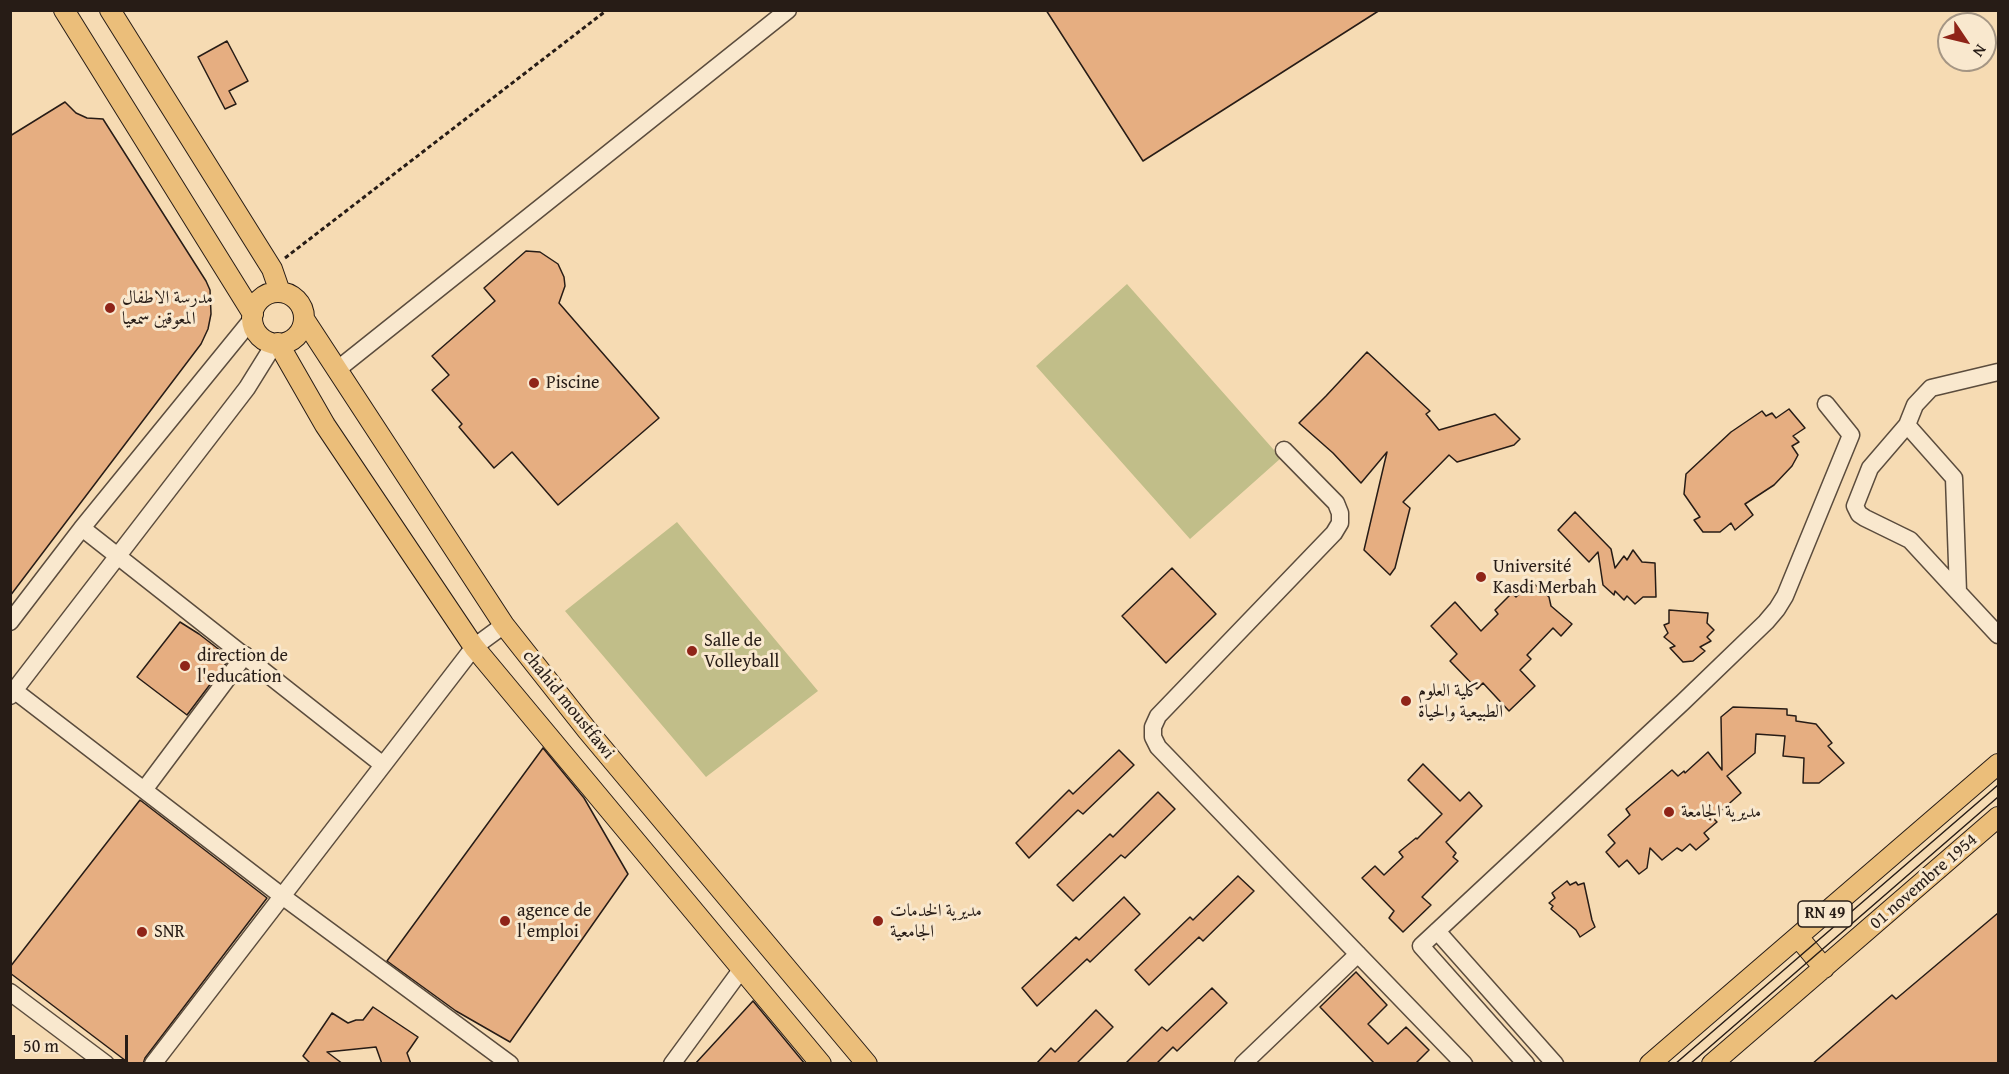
<!DOCTYPE html>
<html>
<head>
<meta charset="utf-8">
<style>
  body { margin:0 }
  #map { position:relative; width:2009px; height:1074px; overflow:hidden; background:#f6dbb3; font-family:"Gentium Book Plus",serif }
  canvas { display:block }
  .frame { position:absolute; inset:0; border:12px solid #271c16; pointer-events:none }
  .north { position:absolute; left:1937px; top:12px; width:60px; height:60px; box-sizing:border-box; background:#f9e8ce; border:2px solid #a59684; border-radius:50%; rotate:125deg; font-size:16px; font-weight:700; line-height:24px; text-align:center; color:#271c16 }
  .north::after { content:''; display:block; margin:auto; width:21px; height:27px; background:#8f2418; clip-path:polygon(50% 0,100% 100%,50% 72%,0 100%) }
  .scale { position:absolute; left:12px; top:1035px; width:116px; height:27px; box-sizing:border-box; border:3px solid #271c16; border-top:0; padding-left:8px; font-size:18px; line-height:21px; white-space:nowrap; color:#271c16; -webkit-text-stroke:4px #f9e8ce; paint-order:stroke }
</style>
</head>
<body>
<div id="map">
<canvas width="2009" height="1074"></canvas>
<div class="frame"></div>
<div class="north">N</div>
<div class="scale">50 m</div>
</div>
<script>
const ctx = document.querySelector('canvas').getContext('2d');
ctx.lineJoin = 'round';
function paint(path, color) { ctx.fillStyle = color; ctx.fill(path, 'evenodd'); }
const shape = rows => new Path2D(rows.map(r => 'M' + r).join(''));
function stroke(path, color, width, dash) { ctx.strokeStyle = color; ctx.lineWidth = width; ctx.lineCap = dash ? 'butt' : 'round'; ctx.setLineDash(dash || []); ctx.stroke(path); }
function drawText(font, color, halo, rows, align = 'center') {
  ctx.font = font + ' "Gentium Book Plus",Amiri,serif'; ctx.lineWidth = 6; ctx.setLineDash([]); ctx.textBaseline = 'middle'; ctx.strokeStyle = halo; ctx.fillStyle = color; for (const [text, x, y, turn = 0] of rows) {
    ctx.save(); ctx.translate(x, y); ctx.rotate((+turn || 0) * Math.PI / 180); ctx.textAlign = isNaN(turn) ? turn : align; if (halo) ctx.strokeText(text, 0, 0); ctx.fillText(text, 0, 0); ctx.restore();
  }
}
paint(shape([
  [1127,284,1281,458,1190,539,1036,366],
  [677,522,818,691,706,777,565,611]
]), '#c1be89');
const building = shape([
  [1046,10,1380,10,1143,161,1046,10],
  [227,41,248,81,229,91,236,104,225,109,198,57,227,41],
  [65,102,76,113,87,118,103,119,206,281,210,290,211,314,208,329,201,344,10,596,10,136,65,102],
  [526,251,540,252,558,264,564,277,565,286,559,303,659,418,558,505,512,452,494,468,459,427,462,424,432,390,449,375,432,356,495,301,484,288,526,251],
  [1367,352,1430,411,1426,414,1439,430,1495,414,1520,439,1514,445,1457,462,1449,455,1403,502,1410,508,1395,568,1390,575,1364,550,1387,452,1361,483,1333,453,1299,423,1326,396,1367,352],
  [1789,409,1805,428,1793,436,1799,442,1792,446,1798,455,1792,466,1774,485,1745,504,1753,515,1735,530,1731,523,1720,532,1703,532,1694,520,1700,517,1684,494,1686,474,1731,432,1762,411,1766,416,1772,413,1776,418,1789,409],
  [1575,512,1611,549,1615,568,1624,556,1627,560,1633,550,1642,562,1655,563,1656,597,1643,597,1635,604,1627,596,1624,600,1615,591,1614,595,1603,585,1598,552,1589,562,1558,530,1575,512],
  [1172,568,1216,614,1166,663,1122,616,1172,568],
  [1532,582,1549,597,1551,606,1572,624,1561,636,1553,628,1527,655,1531,659,1520,670,1535,686,1509,711,1483,683,1477,689,1450,661,1457,654,1431,626,1455,602,1481,631,1498,614,1495,610,1512,593,1516,597,1532,582],
  [1669,610,1708,613,1707,623,1714,630,1707,637,1711,641,1700,647,1705,651,1693,661,1683,662,1670,648,1675,646,1664,637,1668,633,1664,625,1669,623,1669,610],
  [180,622,199,634,230,658,187,715,137,677,180,622],
  [1733,707,1787,709,1787,715,1796,716,1796,721,1816,724,1832,743,1828,746,1844,763,1819,783,1803,783,1804,758,1783,756,1785,736,1756,734,1755,753,1727,776,1741,793,1713,818,1717,822,1704,833,1709,839,1696,850,1690,844,1682,851,1677,848,1662,860,1650,848,1647,868,1639,874,1627,860,1619,867,1606,852,1615,843,1608,835,1630,815,1626,809,1672,770,1678,776,1684,771,1685,773,1708,752,1722,770,1721,717,1733,707],
  [543,748,584,798,628,874,510,1042,456,1011,387,961,543,748],
  [1119,750,1134,765,1083,814,1078,810,1029,858,1016,843,1069,790,1073,794,1119,750],
  [1423,764,1460,801,1469,792,1482,806,1446,842,1456,853,1453,857,1458,861,1422,897,1431,905,1403,932,1389,918,1394,911,1362,878,1375,866,1384,875,1403,857,1399,852,1416,838,1417,839,1442,814,1408,780,1423,764],
  [1158,792,1175,809,1125,858,1121,855,1073,901,1057,885,1110,834,1113,837,1158,792],
  [140,800,267,898,145,1058,143,1064,130,1064,10,973,10,967,140,800],
  [1238,876,1254,891,1203,941,1199,937,1149,985,1135,970,1190,917,1193,920,1238,876],
  [1567,881,1570,885,1576,882,1578,885,1584,883,1592,920,1595,927,1580,937,1576,930,1551,909,1553,906,1549,903,1555,898,1552,893,1567,881],
  [1124,897,1140,914,1090,962,1087,959,1037,1006,1022,988,1076,937,1079,940,1124,897],
  [1998,913,1998,1064,1812,1064,1892,995,1896,999,1998,913],
  [1356,972,1387,1005,1368,1024,1388,1044,1406,1027,1429,1050,1415,1064,1375,1064,1320,1007,1356,972],
  [1212,988,1227,1003,1177,1051,1173,1047,1156,1064,1125,1064,1162,1027,1167,1031,1212,988],
  [753,1001,805,1064,695,1064,753,1001],
  [373,1007,418,1037,407,1053,411,1064,382,1064,376,1047,327,1052,343,1064,311,1064,303,1056,332,1013,348,1023,356,1020,363,1020,373,1007],
  [1096,1010,1113,1027,1076,1064,1036,1064,1051,1048,1055,1052,1096,1010]
]);
paint(building, '#e6ae81');
stroke(building, '#271c16', 1.5);
const minor = shape([
  [338,369,788,10],
  [1907,425,1954,478,1958,592,1998,635],
  [1284,450,1336,503,1340,513,1340,523,1334,533,1158,716,1153,727,1153,737,1158,747,1464,1064],
  [82,528,383,765],
  [1958,592,1910,540,1865,518,1859,514,1855,506,1870,468,1907,425,1915,405,1931,388,1998,372],
  [10,622,82,528,253,318],
  [15,691,282,896,510,1064],
  [10,696,247,388,275,343],
  [144,790,245,655],
  [1437,931,1555,1064],
  [10,992,106,1064],
  [153,1064,474,647,504,625],
  [672,1064,741,970],
  [1243,1064,1358,954],
  [1526,1064,1421,946,1683,702,1766,622,1777,609,1785,596,1851,435,1826,404]
]);
const major = shape([
  [64,10,253,314],
  [110,10,272,269,280,292],
  '252 318a26 26 0 1 1 52 0a26 26 0 1 1-52 0Z',
  [304,319,504,625,587,730,867,1064],
  [278,343,325,425,474,647,821,1064],
  [1798,937,1824,968],
  [1650,1064,1998,764],
  [1712,1064,1998,817]
]);
stroke(minor, '#5b4c3d', 19);
stroke(major, '#271c16', 22);
stroke(shape([
  [285,258,607,10]
]), '#271c16', 3, [4.5, 3]);
stroke(minor, '#f9e8ce', 16);
stroke(major, '#ebbe7a', 20);
stroke(shape([
  [1675,1064,1998,785],
  [1690,1064,1998,797]
]), '#271c16', 1.5);
for (const [x, y, r, color] of [
  [110,308,6,"#8f2418"],
  [534,383,6,"#8f2418"],
  [1481,577,6,"#8f2418"],
  [692,651,6,"#8f2418"],
  [185,666,6,"#8f2418"],
  [1406,701,6,"#8f2418"],
  [1669,812,6,"#8f2418"],
  [505,921,6,"#8f2418"],
  [878,921,6,"#8f2418"],
  [142,932,6,"#8f2418"]
]) { const dot = new Path2D(); dot.arc(x, y, r, 0, 2 * Math.PI); ctx.fillStyle = color; ctx.fill(dot); stroke(dot, '#f9e8ce', 2); }
for (const [x, y, w] of [
  [1825,914,54]
]) { const box = new Path2D(); box.roundRect(x - w / 2, y - 13, w, 26, 4.5); ctx.fillStyle = '#f9e8ce'; ctx.fill(box); stroke(box, '#271c16', 1.5); }
drawText('bold 16px', '#271c16', null, [
  ["RN 49",1825,914]
]);
drawText('18px', '#271c16', '#f9e8ce', [
  ["مدرسة الاطفال",122,298],
  ["المعوقين سمعيا",122,319],
  ["Piscine",546,383],
  ["Université",1493,567],
  ["Kasdi Merbah",1493,588],
  ["Salle de",704,641],
  ["Volleyball",704,662],
  ["direction de",197,656],
  ["l'education",197,677],
  ["كلية العلوم",1418,691],
  ["الطبيعية والحياة",1418,712],
  ["مديرية الجامعة",1681,812],
  ["agence de",517,911],
  ["l'emploi",517,932],
  ["مديرية الخدمات",890,911],
  ["الجامعية",890,932],
  ["SNR",154,932]
], 'left');
drawText('18px', '#271c16', '#f9e8ce', [
  ["chahid moustfawi",568,705,51],
  ["01 novembre 1954",1924,882,-41]
]);
</script>
</body>
</html>
